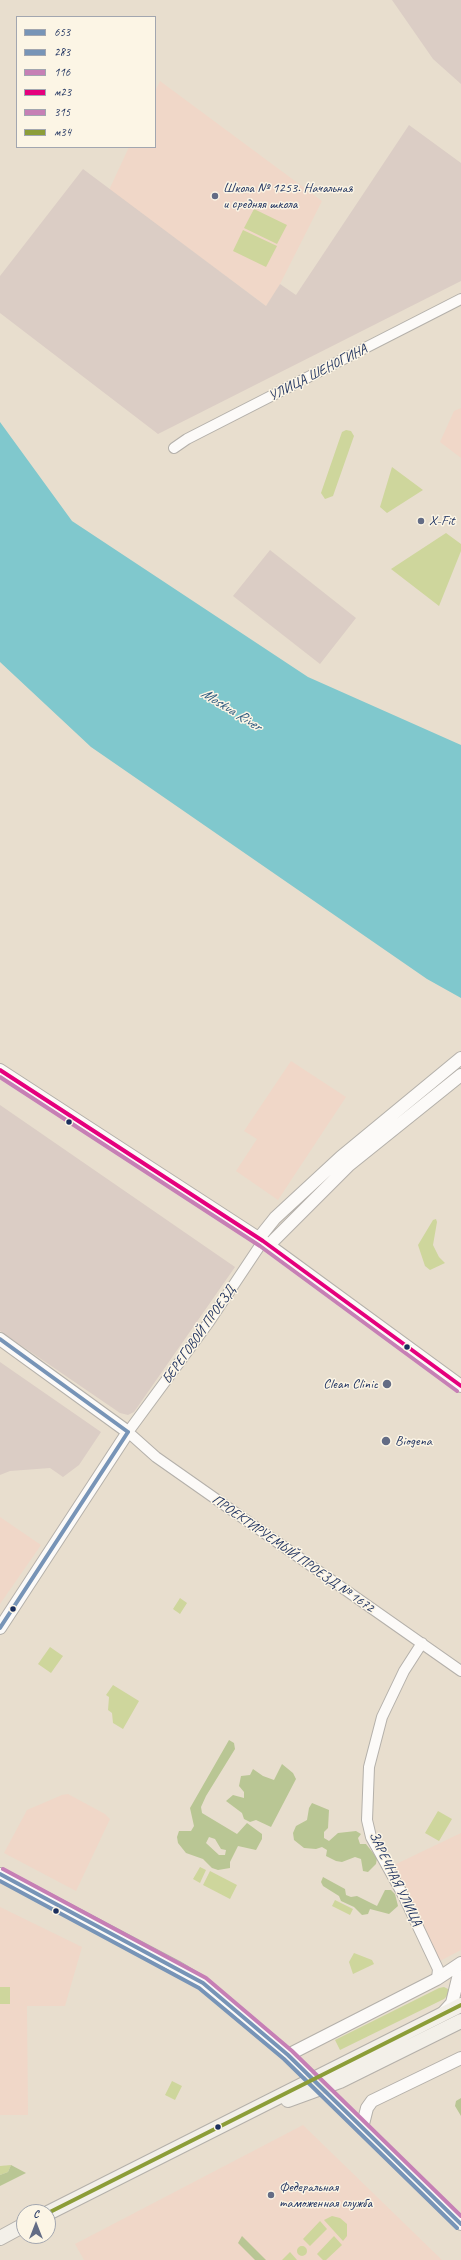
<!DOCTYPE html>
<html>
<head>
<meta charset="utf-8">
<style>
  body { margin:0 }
  #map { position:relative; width:461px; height:2260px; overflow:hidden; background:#e8dece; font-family:Caveat,sans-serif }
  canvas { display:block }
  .legend { position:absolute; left:16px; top:16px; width:140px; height:132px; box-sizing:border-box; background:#fcf5e5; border:1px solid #a2a6af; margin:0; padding:5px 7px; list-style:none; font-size:12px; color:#1b2f5e }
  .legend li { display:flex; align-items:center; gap:8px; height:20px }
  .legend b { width:20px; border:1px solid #a2a6af }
  .north { position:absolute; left:16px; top:2204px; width:40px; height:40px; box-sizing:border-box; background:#fcf5e5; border:1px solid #a2a6af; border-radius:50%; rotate:0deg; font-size:11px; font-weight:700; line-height:16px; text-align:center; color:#1b2f5e }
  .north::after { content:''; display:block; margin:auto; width:14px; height:18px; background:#636c85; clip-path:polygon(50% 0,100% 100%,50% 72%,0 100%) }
</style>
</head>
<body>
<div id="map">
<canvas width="461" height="2260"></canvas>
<ul class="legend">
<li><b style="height:5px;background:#7794b7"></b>653</li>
<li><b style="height:5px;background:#7794b7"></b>283</li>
<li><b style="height:5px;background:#c67fb5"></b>116</li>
<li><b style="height:5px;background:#e5007d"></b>м23</li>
<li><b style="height:5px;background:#c67fb5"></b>315</li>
<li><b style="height:5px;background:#8c9d38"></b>м34</li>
</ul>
<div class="north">С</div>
</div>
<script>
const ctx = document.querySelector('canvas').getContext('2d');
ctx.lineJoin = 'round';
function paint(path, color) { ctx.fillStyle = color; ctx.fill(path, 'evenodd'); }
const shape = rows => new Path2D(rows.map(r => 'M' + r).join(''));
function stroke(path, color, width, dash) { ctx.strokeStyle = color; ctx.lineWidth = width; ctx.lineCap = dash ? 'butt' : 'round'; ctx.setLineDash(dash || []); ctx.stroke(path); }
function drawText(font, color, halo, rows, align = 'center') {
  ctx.font = font + ' Caveat,sans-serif'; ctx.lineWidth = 3; ctx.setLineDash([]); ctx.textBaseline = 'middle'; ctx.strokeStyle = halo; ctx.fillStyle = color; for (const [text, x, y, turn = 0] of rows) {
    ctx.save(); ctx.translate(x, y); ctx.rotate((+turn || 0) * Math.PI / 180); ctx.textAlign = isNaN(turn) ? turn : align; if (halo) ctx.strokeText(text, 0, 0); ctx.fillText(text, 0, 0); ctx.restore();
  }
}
paint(shape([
  [160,81,322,201,275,294,266,306,109,190,129,147,155,147,155,91],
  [461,408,461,458,440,442,454,411],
  [291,1061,346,1097,278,1200,236,1171,257,1139,244,1131],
  [0,1517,41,1545,0,1604],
  [68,1794,105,1814,110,1819,76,1891,4,1853,27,1810,62,1795],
  [461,1833,461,1950,440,1961,394,1865],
  [0,1907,82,1947,65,2006,27,2006,28,2115,0,2115],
  [303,2125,442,2260,84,2260,75,2244]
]), '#f0d7c8');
paint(shape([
  [392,0,461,0,461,84,433,59],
  [409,125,461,163,461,281,158,434,0,313,0,276,83,169,266,306,280,284,296,295],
  [270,550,356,618,320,664,233,596],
  [0,1105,235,1267,134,1412,128,1415,120,1413,0,1331],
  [0,1362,101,1432,79,1465,63,1477,50,1468,10,1471,0,1475]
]), '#dbcdc5');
paint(shape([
  [254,209,287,225,277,244,244,228],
  [243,230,277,246,266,267,233,251],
  [346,430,351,431,354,436,333,496,325,499,321,493,322,490,342,432],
  [392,467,423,490,387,513,380,507],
  [446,533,461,544,461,551,439,606,391,569],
  [436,1219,437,1222,433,1245,439,1257,445,1263,430,1270,425,1266,418,1245,433,1220],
  [180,1598,187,1603,180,1614,173,1609],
  [50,1647,63,1656,51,1673,38,1664],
  [113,1685,139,1701,123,1729,113,1723,112,1713,108,1710,109,1697,106,1695],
  [438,1811,452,1819,439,1841,425,1833],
  [200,1867,206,1870,200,1883,193,1879],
  [210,1871,237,1885,230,1899,203,1885],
  [335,1900,353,1909,350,1915,332,1906],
  [354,1953,372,1960,374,1964,353,1974,349,1962],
  [0,1987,10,1987,10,2004,0,2004],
  [444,1987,448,1989,449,1994,444,1999,340,2050,335,2040,439,1988],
  [172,2081,182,2086,175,2100,165,2095],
  [11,2165,8,2172,0,2175,0,2166],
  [332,2216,340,2218,347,2224,347,2236,343,2241,324,2220],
  [320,2221,327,2229,310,2246,303,2239],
  [334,2236,342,2245,326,2260,323,2260,317,2254],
  '297 2251a5 5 0 1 1 10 0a5 5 0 1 1-10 0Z',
  [290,2252,297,2260,282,2260]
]), '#ced69c');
paint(shape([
  [229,1740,234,1743,235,1749,206,1796,201,1807,202,1813,237,1834,247,1823,262,1834,262,1839,256,1850,238,1846,230,1862,230,1868,218,1870,212,1868,203,1859,186,1853,178,1843,177,1837,179,1831,191,1831,194,1826,190,1808],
  [209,1837,215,1839,221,1849,226,1850,225,1855,219,1855,206,1843],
  [282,1764,293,1773,296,1779,271,1827,256,1820,250,1822,244,1819,242,1813,226,1801,233,1795,244,1798,244,1792,239,1786,241,1776,250,1775,253,1769,263,1776,274,1780],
  [312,1803,329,1810,328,1828,324,1832,324,1838,329,1841,338,1833,356,1831,361,1834,358,1838,360,1844,366,1844,377,1858,376,1864,368,1872,363,1871,361,1859,355,1857,342,1862,336,1861,326,1856,327,1850,322,1847,316,1849,304,1848,294,1840,293,1833,296,1826,307,1820,309,1808],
  [323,1877,345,1889,346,1895,351,1897,357,1896,377,1906,385,1890,391,1890,395,1894,398,1906,389,1914,370,1909,368,1914,362,1915,354,1907,341,1901,339,1896,323,1886,321,1882],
  [461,2098,461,2116,455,2106,456,2101],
  [11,2165,26,2173,0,2186,0,2175,8,2172],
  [242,2236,266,2260,255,2260,238,2243]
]), '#b9c694');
paint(shape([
  [0,422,72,521,308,677,461,745,461,998,427,979,91,747,0,662]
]), '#80c8cd');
const minor = shape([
  [174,448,187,439,461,299],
  [263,1241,209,1322,128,1432,156,1457,461,1671],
  [422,1643,404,1671,382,1717,369,1767,367,1820,371,1837,402,1893,438,1969,437,1979]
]);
const tertiary = shape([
  [0,1070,263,1241,461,1386],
  [259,1238,275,1218,341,1157,461,1058],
  [269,1245,349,1165,461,1075],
  [0,1339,128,1432,0,1628],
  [0,1874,178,1968,203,1983,288,2055,461,2224],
  [442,2014,452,2003,461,1966],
  [288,2055,437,1979,461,1963],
  [362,2128,367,2108,372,2101,461,2058]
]);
const secondary = shape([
  [288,2100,340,2081,461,2021],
  [48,2213,461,2005],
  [0,2238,24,2225]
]);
stroke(minor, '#b4b0aa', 12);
stroke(tertiary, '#b4b0aa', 14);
stroke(secondary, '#b4b0aa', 16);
stroke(minor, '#fcfaf8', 10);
stroke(tertiary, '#fcfaf8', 12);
stroke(secondary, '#f3f0e9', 14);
stroke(shape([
  [0,1339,128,1432],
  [0,1628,128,1432],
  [0,1874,203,1983,288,2055,461,2224]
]), '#7794b7', 4);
stroke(shape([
  [0,1881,199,1988,284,2059,457,2228]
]), '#7794b7', 4);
stroke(shape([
  [3,1869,206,1978,292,2051,461,2216]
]), '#c67fb5', 4);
stroke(shape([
  [0,1070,263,1241,461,1386]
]), '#e5007d', 4);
stroke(shape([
  [0,1077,260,1246,457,1391]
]), '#c67fb5', 4);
stroke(shape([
  [48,2213,461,2005]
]), '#8c9d38', 4);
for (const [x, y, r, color] of [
  [215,196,4,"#636c85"],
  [421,521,4,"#636c85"],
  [69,1122,3.5,"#1b2f5e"],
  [407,1347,3.5,"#1b2f5e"],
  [387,1384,5,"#636c85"],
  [386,1441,5,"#636c85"],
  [13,1609,3.5,"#1b2f5e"],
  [56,1911,3.5,"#1b2f5e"],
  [218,2127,3.5,"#1b2f5e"],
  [271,2195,4,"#636c85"]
]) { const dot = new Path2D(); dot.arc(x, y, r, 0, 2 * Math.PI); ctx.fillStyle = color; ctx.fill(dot); stroke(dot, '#fcf5e5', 1.5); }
drawText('14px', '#1b2f5e', '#fcf5e5', [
  ["Школа № 1253. Начальная",223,188],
  ["и средняя школа",223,204],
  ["X-Fit",429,521],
  ["Clean Clinic",378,1384,"right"],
  ["Biogena",395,1441],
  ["Федеральная",279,2187],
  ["таможенная служба",279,2203]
], 'left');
drawText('14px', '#1b2f5e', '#fcf5e5', [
  ["УЛИЦА ШЕНОГИНА",318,373,-27],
  ["БЕРЕГОВОЙ ПРОЕЗД",199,1335,-55],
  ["ПРОЕКТИРУЕМЫЙ ПРОЕЗД № 1672",293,1554,35],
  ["ЗАРЕЧНАЯ УЛИЦА",395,1879,64]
]);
drawText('italic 15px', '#2c5a7f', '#fcf5e5', [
  ["Moskva River",231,710,32]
]);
</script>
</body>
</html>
